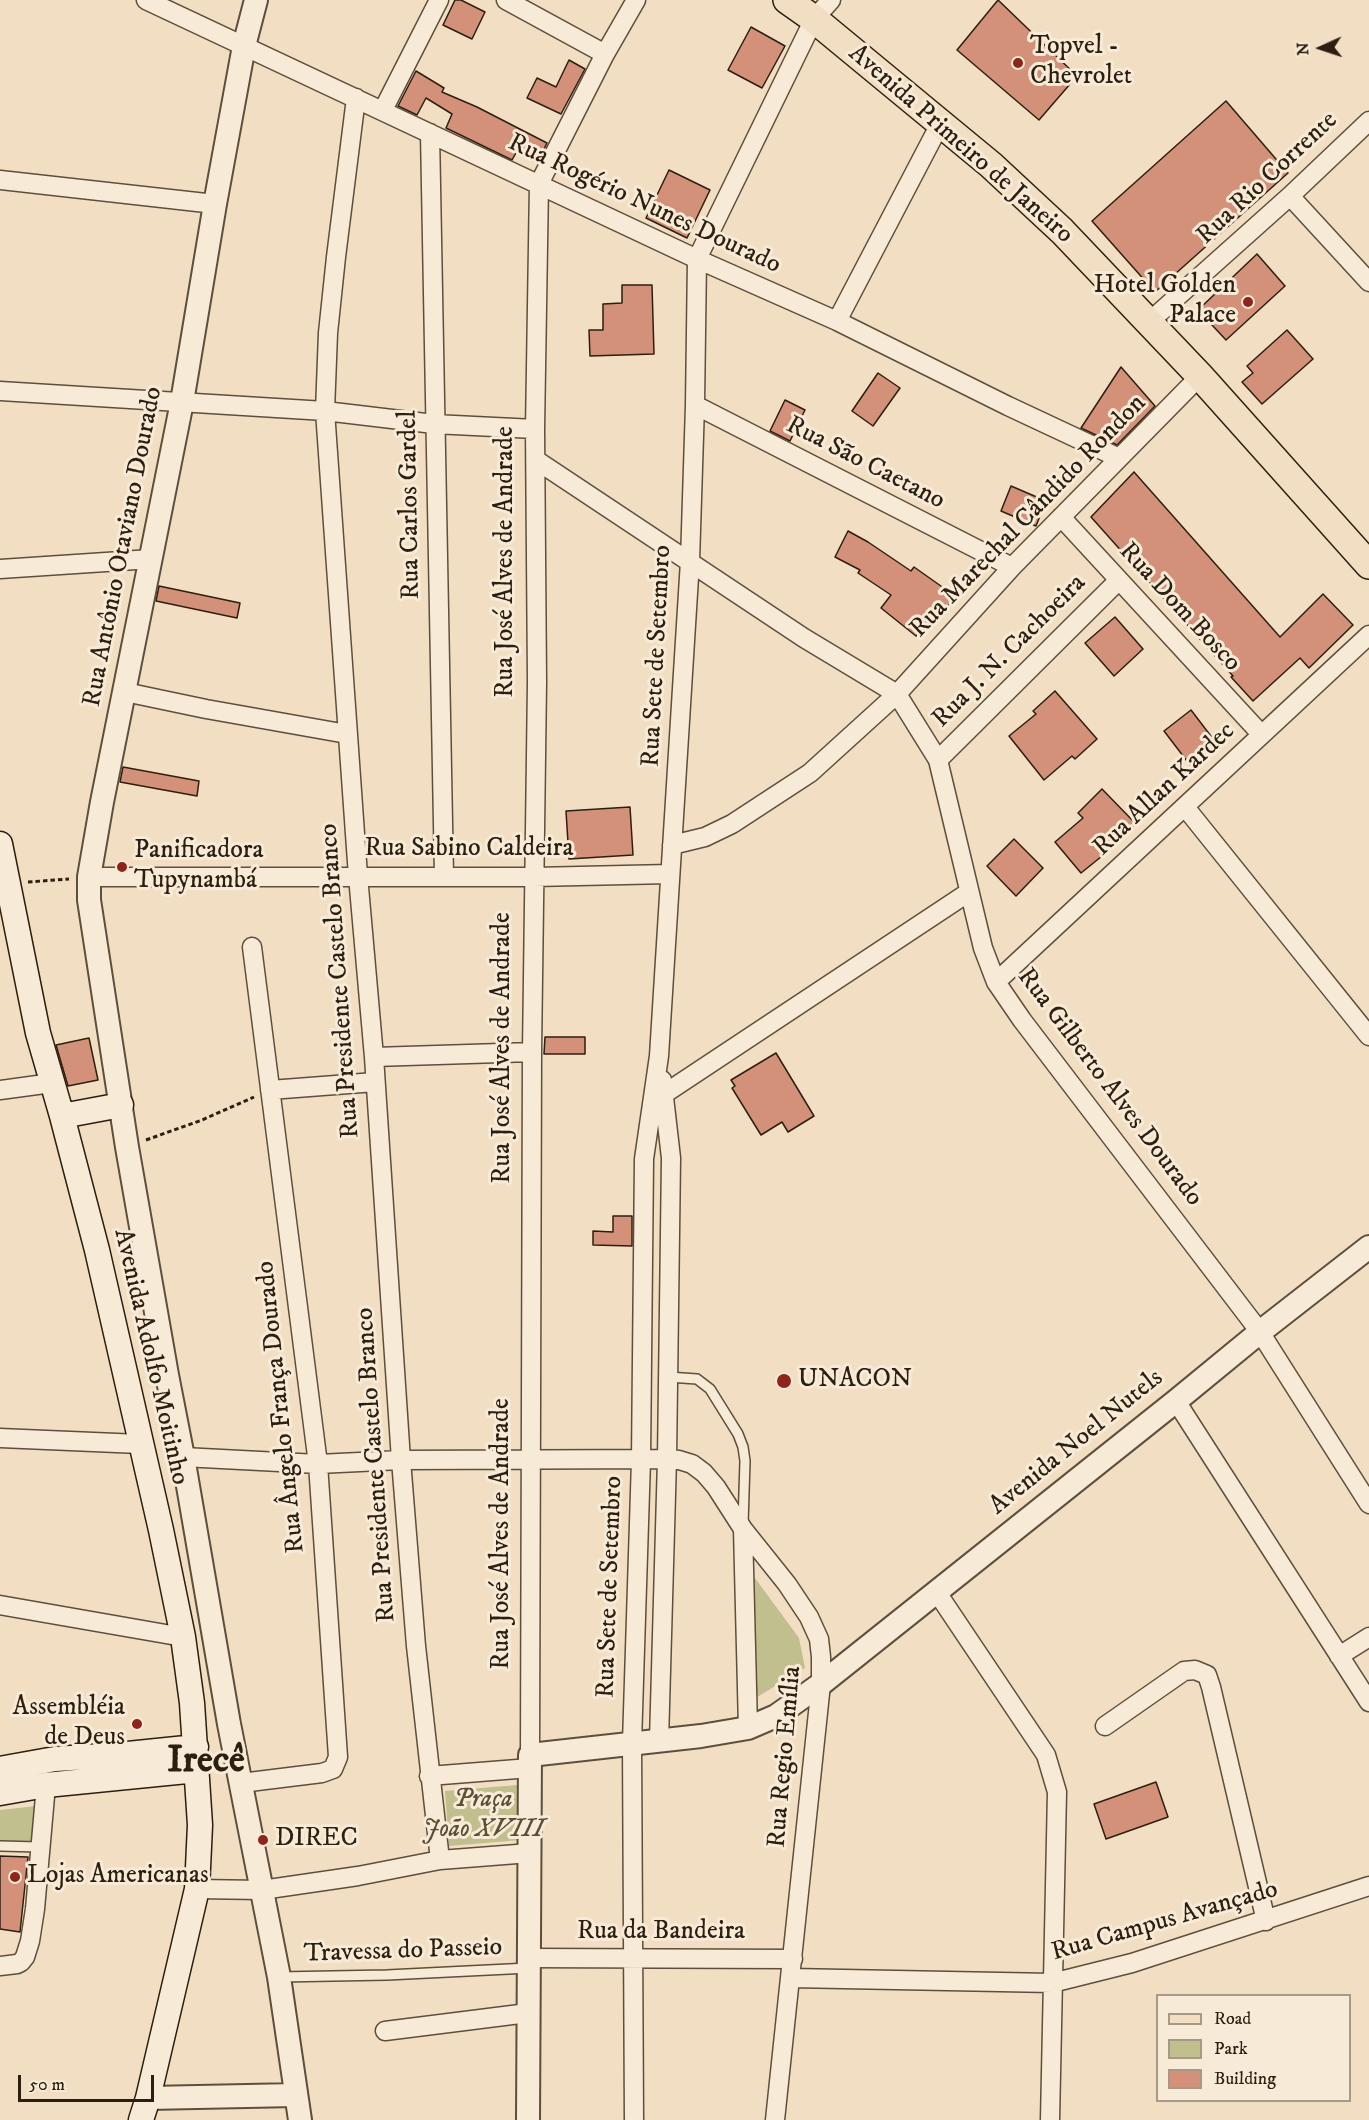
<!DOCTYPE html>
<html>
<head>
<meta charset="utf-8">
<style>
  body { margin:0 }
  #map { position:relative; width:1369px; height:2120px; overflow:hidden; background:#f2dec2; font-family:"IM FELL DW Pica",serif }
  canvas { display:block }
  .legend { position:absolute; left:1156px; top:1994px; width:195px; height:108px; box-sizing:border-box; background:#f7ead7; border:2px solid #a69987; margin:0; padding:8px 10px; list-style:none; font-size:18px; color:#2d1f0f }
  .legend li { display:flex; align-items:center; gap:12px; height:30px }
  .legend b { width:30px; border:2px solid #a69987 }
  .north { position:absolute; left:1291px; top:18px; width:60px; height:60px; -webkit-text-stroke:4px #f7ead7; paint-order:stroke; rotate:267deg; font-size:16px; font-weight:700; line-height:24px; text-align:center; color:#2d1f0f }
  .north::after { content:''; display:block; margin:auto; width:21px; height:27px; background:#2d1f0f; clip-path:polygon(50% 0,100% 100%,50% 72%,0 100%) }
  .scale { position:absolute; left:18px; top:2075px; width:136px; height:27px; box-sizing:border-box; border:3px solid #2d1f0f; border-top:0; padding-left:8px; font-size:18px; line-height:21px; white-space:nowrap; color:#2d1f0f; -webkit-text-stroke:4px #f7ead7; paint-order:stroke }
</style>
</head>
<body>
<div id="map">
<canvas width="1369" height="2120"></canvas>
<ul class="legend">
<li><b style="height:8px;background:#f2dec2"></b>Road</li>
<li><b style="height:16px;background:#c2bf8e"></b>Park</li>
<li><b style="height:16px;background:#d3917a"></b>Building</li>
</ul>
<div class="north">N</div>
<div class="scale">50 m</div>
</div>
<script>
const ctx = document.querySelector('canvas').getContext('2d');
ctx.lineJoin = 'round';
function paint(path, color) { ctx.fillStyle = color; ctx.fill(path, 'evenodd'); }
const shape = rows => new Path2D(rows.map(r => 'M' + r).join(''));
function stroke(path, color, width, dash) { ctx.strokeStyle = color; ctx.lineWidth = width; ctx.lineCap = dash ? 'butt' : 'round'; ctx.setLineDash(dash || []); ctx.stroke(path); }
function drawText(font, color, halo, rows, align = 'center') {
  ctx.font = font + ' "IM FELL DW Pica",serif'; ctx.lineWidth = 6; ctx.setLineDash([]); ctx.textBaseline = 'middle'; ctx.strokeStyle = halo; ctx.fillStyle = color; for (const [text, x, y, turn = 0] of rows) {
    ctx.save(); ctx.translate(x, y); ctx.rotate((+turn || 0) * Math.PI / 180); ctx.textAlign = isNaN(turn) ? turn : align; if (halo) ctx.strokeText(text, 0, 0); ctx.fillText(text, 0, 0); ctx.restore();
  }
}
paint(shape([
  [752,1574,799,1638,805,1668,754,1699],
  [517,1785,521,1840,449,1846,445,1791],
  [36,1806,33,1842,0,1841,0,1810]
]), '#c2bf8e');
const building = shape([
  [455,0,461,0,485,12,472,39,443,25,455,0],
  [998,0,1077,76,1039,120,957,50,998,0],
  [751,27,785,46,762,88,728,70,751,27],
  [569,60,585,69,561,114,527,98,537,78,556,87,569,60],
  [416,71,444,88,442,92,477,107,547,143,537,163,517,151,512,160,446,128,452,114,426,98,417,115,398,106,416,71],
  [1226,101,1288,173,1155,292,1092,221,1226,101],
  [669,170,710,190,687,238,646,218,669,170],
  [1257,254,1285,286,1226,340,1198,310,1257,254],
  [622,285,652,285,654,354,590,356,589,330,603,330,603,304,622,303,622,285],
  [1287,330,1313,359,1262,404,1242,382,1253,373,1247,366,1287,330],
  [1121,367,1155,406,1117,445,1081,428,1121,367],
  [878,373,900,388,873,426,852,411,878,373],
  [785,400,805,410,790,441,770,431,785,400],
  [1134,472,1280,637,1323,594,1353,625,1309,668,1300,658,1253,701,1231,677,1233,676,1091,517,1134,472],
  [1011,486,1046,501,1036,526,1001,511,1011,486],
  [848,531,868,542,911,571,914,567,955,596,941,616,935,612,916,636,881,608,891,595,858,573,860,570,835,557,848,531],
  [159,586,240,603,237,618,156,601,159,586],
  [1115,617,1143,649,1114,676,1085,643,1115,617],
  [1055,691,1097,739,1075,759,1072,756,1044,780,1009,736,1036,714,1033,711,1055,691],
  [1191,710,1217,744,1190,765,1164,731,1191,710],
  [123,767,199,781,197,796,120,782,123,767],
  [1102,789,1136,824,1112,848,1081,873,1055,842,1083,818,1078,813,1102,789],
  [630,807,633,855,569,859,566,811,630,807],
  [1014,839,1043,868,1016,896,987,866,1014,839],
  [545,1037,585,1037,585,1054,544,1054,545,1037],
  [89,1038,98,1080,68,1086,56,1045,89,1038],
  [776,1053,814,1116,788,1132,782,1122,761,1135,732,1088,735,1086,731,1080,776,1053],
  [613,1216,632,1216,632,1246,593,1245,593,1231,613,1232,613,1216],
  [1156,1782,1168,1817,1106,1839,1094,1804,1156,1782],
  [0,1856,28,1857,20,1932,0,1929,0,1856]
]);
paint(building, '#d3917a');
stroke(building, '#2d1f0f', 1.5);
const service = shape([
  [668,1377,697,1379,710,1389,738,1434,743,1447,745,1461,743,1524],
  [0,1846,39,1847],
  [279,1977,387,1975,529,1968]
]);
const minor = shape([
  [146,0,697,259,837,321,1008,406,1119,458],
  [506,0,605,54],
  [356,98,336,257,328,333,325,411,358,876,374,1057,401,1460,416,1646,440,1860],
  [383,110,439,0],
  [430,133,444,876],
  [0,180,215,204],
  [1290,196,1369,282],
  [837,321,940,124],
  [1149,322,1290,196,1369,121],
  [0,391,325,411,434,424,535,429],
  [695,405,1012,567],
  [536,460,804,638,897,694,938,760,983,948,996,982,1022,1020,1260,1332,1369,1504],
  [1061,517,1261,734],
  [0,569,151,559],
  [125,692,206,709,347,734],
  [938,760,1118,581],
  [1185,807,1369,1036],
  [672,845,705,837,732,824,810,773,897,694,1012,567,1200,376],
  [89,877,534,877,670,874],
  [996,982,1369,635],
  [374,1057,532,1052],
  [0,1090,52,1083],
  [270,1090,375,1082],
  [655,1100,969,892],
  [1176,1401,1369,1702],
  [0,1438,140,1444],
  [183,1457,318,1464,401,1460,667,1459,679,1460,692,1464,704,1473,716,1487,743,1529,787,1584,809,1617,819,1639,821,1657,821,1684,775,2120],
  [743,1529,748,1728],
  [936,1591,1046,1755,1057,1792,1050,2120],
  [0,1605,183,1637],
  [1339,1656,1369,1637],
  [1105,1726,1184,1671,1195,1670,1207,1675,1211,1687,1266,1921],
  [659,1741,667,1459,671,1158,662,1080],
  [530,1755,532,1052,537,682,535,429,539,184,605,54,636,0],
  [429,1776,530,1768],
  [241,1783,322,1773,333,1769,338,1757,318,1464,252,947],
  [197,1889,262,1890,358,1876,440,1860,530,1853],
  [529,1958,793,1959],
  [0,1966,17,1964,21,1962,25,1957,30,1941,35,1909,46,1785],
  [791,1978,1052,1983,1132,1963,1369,1886],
  [385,2031,528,2013],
  [634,2120,632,1743,641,1460,644,1159,659,1056,690,561,695,405,697,259,814,19,831,0]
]);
const tertiary = shape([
  [256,0,244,46,215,204,182,402,102,802,89,877,89,900,127,1147,167,1375,183,1457,229,1724,279,1977,300,2120],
  [148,2098,296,2095],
  [528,2120,530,1755,701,1736,748,1728,776,1716,821,1684,1176,1401,1260,1332,1369,1247]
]);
const secondary = shape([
  [0,844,38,1033,62,1116,97,1250,161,1530,183,1637,192,1703,200,1825,197,1889,148,2098,141,2120],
  [62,1116,121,1105],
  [0,1769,55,1759,118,1755,196,1747],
  [0,1793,46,1785,197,1770]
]);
const primary = shape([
  [787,0,814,19,991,165,1062,231,1200,376,1369,565]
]);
stroke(service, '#5e4f3c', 12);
stroke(minor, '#5e4f3c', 21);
stroke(tertiary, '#5e4f3c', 26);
stroke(secondary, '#2d1f0f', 27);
stroke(primary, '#2d1f0f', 30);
stroke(shape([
  [28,882,69,879],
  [146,1140,202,1120,254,1097]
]), '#2d1f0f', 3, [4.5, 3]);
stroke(service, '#f7ead7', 9);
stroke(minor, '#f7ead7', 18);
stroke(tertiary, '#f7ead7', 22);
stroke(secondary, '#f7ead7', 24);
stroke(primary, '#f2dec2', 27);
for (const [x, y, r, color] of [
  [1018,63,6,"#8f2418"],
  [1248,302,6,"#8f2418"],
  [122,867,6,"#8f2418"],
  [784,1381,8,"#8f2418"],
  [137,1724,6,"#8f2418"],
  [263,1840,6,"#8f2418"],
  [15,1877,6,"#8f2418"]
]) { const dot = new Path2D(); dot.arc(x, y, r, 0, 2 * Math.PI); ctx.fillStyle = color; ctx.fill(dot); stroke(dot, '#f7ead7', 2); }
drawText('26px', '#2d1f0f', '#f7ead7', [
  ["Topvel -",1030,48],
  ["Chevrolet",1030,78],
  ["Hotel Golden",1236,287,"right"],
  ["Palace",1236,317,"right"],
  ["Panificadora",134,852],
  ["Tupynambá",134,882],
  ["UNACON",798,1381],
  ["Assembléia",125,1709,"right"],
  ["de Deus",125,1739,"right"],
  ["DIREC",275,1840],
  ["Lojas Americanas",27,1877]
], 'left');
drawText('26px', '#2d1f0f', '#f7ead7', [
  ["Avenida Primeiro de Janeiro",960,145,41],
  ["Rua Rio Corrente",1268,179,-43],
  ["Rua Rogério Nunes Dourado",644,205,25],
  ["Rua São Caetano",865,464,27],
  ["Rua Carlos Gardel",411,505,-91],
  ["Rua Marechal Cândido Rondon",1029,517,-46],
  ["Rua Antônio Otaviano Dourado",124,547,-79],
  ["Rua José Alves de Andrade",507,562,-90],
  ["Rua Dom Bosco",1179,608,47],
  ["Rua J. N. Cachoeira",1010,652,-45],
  ["Rua Sete de Setembro",658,656,-87],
  ["Rua Allan Kardec",1165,790,-43],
  ["Rua Sabino Caldeira",469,850],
  ["Rua Presidente Castelo Branco",341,981,-94],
  ["Rua José Alves de Andrade",504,1048,-90],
  ["Rua Gilberto Alves Dourado",1109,1088,53],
  ["Avenida Adolfo Moitinho",150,1357,77],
  ["Rua Ângelo França Dourado",282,1407,-96],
  ["Avenida Noel Nutels",1077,1443,-39],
  ["Rua Presidente Castelo Branco",377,1465,-94],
  ["Rua José Alves de Andrade",503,1534,-90],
  ["Rua Sete de Setembro",611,1587,-88],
  ["Rua Regio Emília",786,1757,-85],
  ["Rua Campus Avançado",1165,1922,-16],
  ["Rua da Bandeira",661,1933],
  ["Travessa do Passeio",403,1952,-2]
]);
drawText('italic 26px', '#5a4f35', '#f7ead7', [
  ["Praça",483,1801],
  ["João XVIII",483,1831]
]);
drawText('bold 38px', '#2d1f0f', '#f7ead7', [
  ["Irecê",206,1763]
]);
</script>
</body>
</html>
